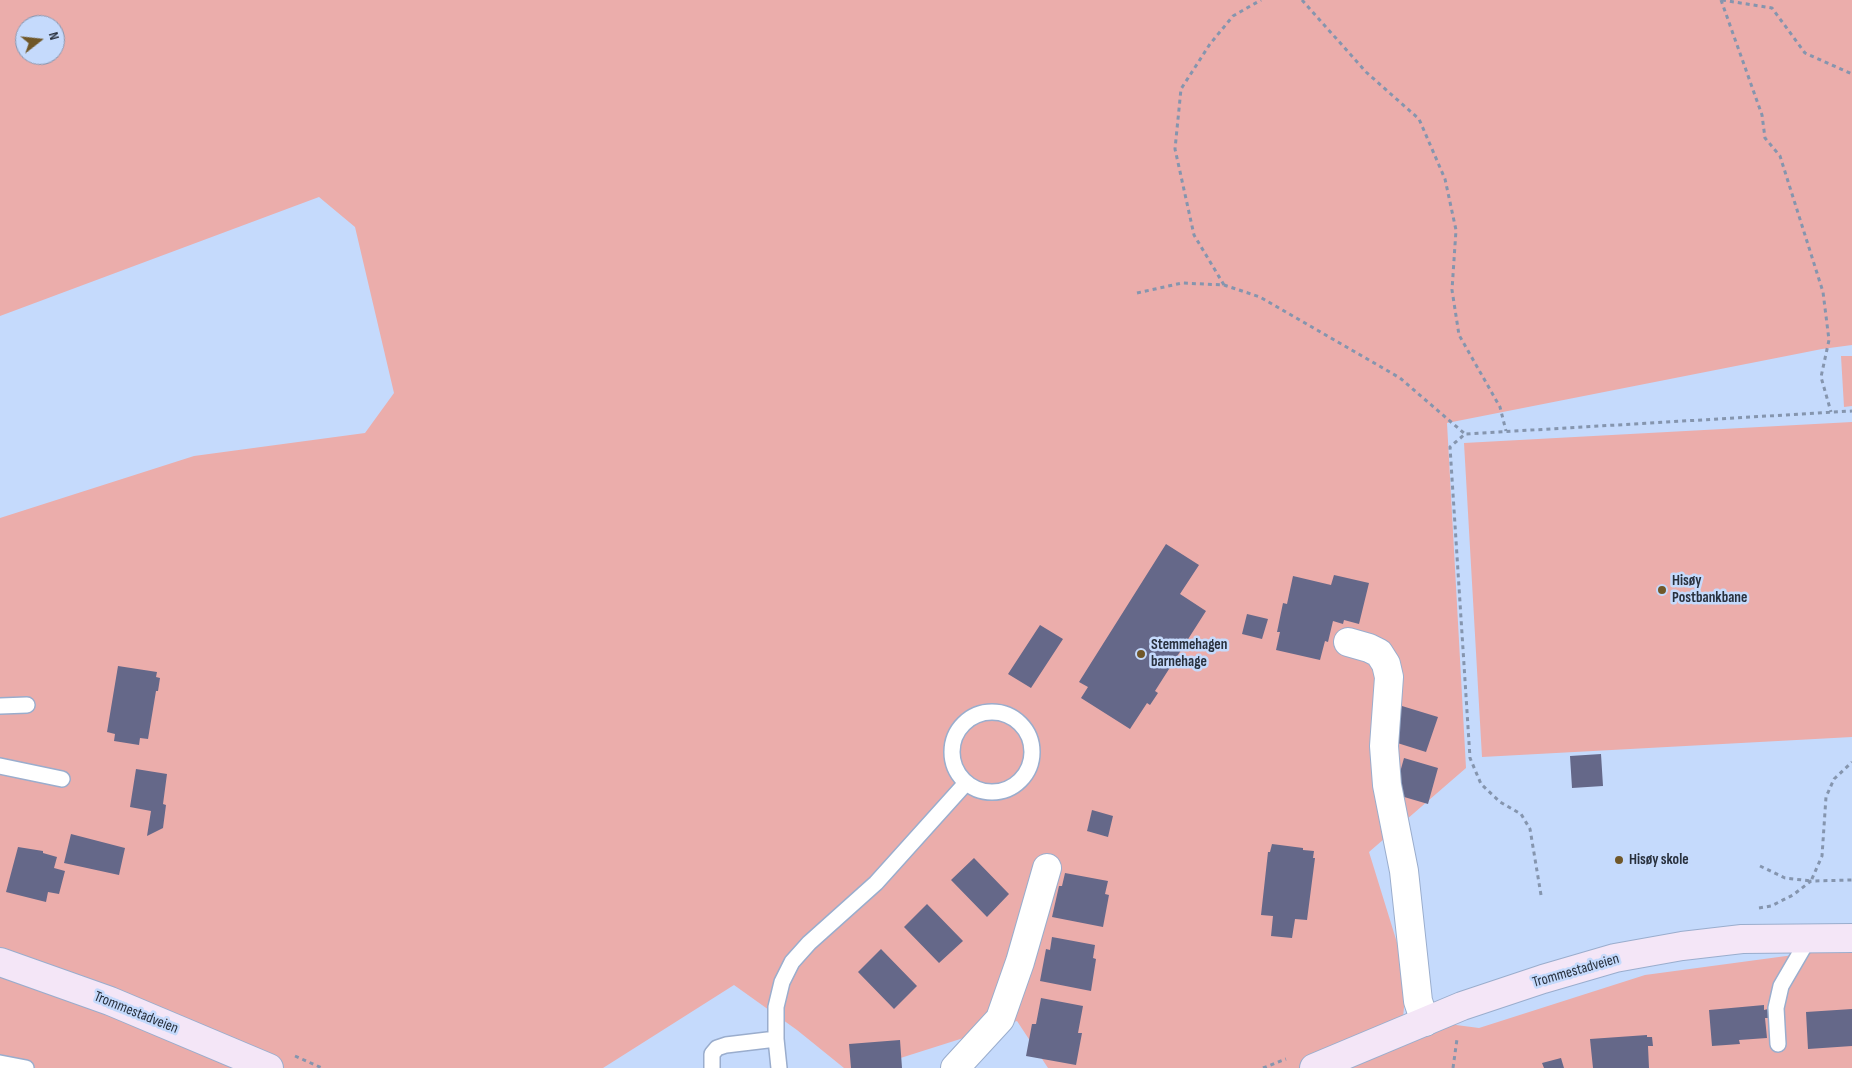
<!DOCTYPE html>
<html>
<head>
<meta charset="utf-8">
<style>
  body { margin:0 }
  #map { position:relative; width:1852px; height:1068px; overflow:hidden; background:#c5dafc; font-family:"Sofia Sans Condensed",sans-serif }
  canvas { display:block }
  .north { position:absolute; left:15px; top:15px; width:50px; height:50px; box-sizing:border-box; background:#c5dafc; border:1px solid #8696b0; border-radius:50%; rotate:74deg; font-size:14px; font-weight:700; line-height:20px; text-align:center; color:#28303d }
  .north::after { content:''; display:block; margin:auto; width:18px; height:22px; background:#705728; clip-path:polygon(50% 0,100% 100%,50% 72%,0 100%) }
</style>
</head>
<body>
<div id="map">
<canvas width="1852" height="1068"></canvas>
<div class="north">N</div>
</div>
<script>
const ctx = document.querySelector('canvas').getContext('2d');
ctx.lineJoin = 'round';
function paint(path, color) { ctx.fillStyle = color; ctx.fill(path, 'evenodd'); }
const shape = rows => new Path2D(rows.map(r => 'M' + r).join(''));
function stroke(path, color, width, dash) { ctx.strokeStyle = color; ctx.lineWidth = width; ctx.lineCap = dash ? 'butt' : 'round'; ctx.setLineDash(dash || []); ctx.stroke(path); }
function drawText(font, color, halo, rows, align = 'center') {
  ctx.font = font + ' "Sofia Sans Condensed",sans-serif'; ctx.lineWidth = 5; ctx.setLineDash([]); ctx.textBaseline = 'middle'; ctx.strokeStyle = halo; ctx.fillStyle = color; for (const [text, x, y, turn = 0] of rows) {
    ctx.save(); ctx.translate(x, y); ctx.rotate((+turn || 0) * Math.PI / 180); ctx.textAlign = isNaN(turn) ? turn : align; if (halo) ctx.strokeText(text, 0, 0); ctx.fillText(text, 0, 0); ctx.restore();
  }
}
paint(shape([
  [0,0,1852,0,1852,345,1822,349,1447,423,1466,768,1369,852,1407,975,1403,1018,1479,1028,1645,975,1816,952,1852,952,1852,1068,1048,1068,1017,1021,869,1068,844,1068,797,1030,734,985,603,1068,0,1068,0,518,194,456,365,433,394,393,355,227,319,197,0,316],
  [25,25,55,25,55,55,25,55],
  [1841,356,1852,356,1852,406,1844,407],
  [1852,422,1852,737,1482,757,1464,443]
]), '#ebadab');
paint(shape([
  [1166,544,1199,565,1180,594,1206,611,1155,691,1158,693,1150,705,1147,703,1130,729,1081,698,1088,687,1079,682],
  [1334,575,1369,583,1359,624,1344,620,1343,624,1333,621,1328,642,1325,641,1320,660,1276,650,1280,632,1277,632,1283,603,1287,604,1293,576,1331,585],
  [1247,614,1268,619,1262,639,1242,634],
  [1040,625,1063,639,1031,688,1008,674],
  [118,666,157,672,156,677,160,678,158,691,156,691,148,739,140,738,139,745,114,741,115,734,107,732],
  [1402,706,1438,717,1426,752,1391,741],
  [1601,754,1603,786,1572,788,1570,756],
  [1404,758,1438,768,1428,804,1394,794],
  [136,769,167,774,163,804,166,805,163,828,147,836,151,811,130,807],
  [1092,810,1113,816,1108,837,1087,831],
  [71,834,125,848,119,875,64,863],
  [1272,844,1303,848,1303,850,1314,851,1313,858,1315,858,1307,920,1295,919,1292,938,1271,936,1273,916,1261,915,1268,852,1270,852],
  [18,847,43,851,43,853,57,857,54,868,65,871,59,894,48,892,46,902,6,892],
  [974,858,1009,894,987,917,951,880],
  [1065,873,1108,881,1105,894,1109,895,1103,927,1052,917,1059,886,1062,886],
  [927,904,963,941,939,963,904,927],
  [1052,937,1095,945,1093,958,1096,959,1091,991,1040,981,1046,949,1050,950],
  [881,949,917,986,894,1009,858,972],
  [1041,998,1083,1006,1078,1033,1082,1033,1076,1065,1026,1056,1032,1024,1036,1024],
  [1764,1005,1764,1010,1768,1009,1769,1018,1765,1018,1767,1038,1739,1040,1740,1044,1712,1046,1709,1010],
  [1852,1009,1852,1046,1808,1049,1806,1012],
  [1647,1035,1647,1037,1652,1037,1653,1046,1648,1046,1649,1068,1593,1068,1590,1039],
  [900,1040,902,1068,851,1068,849,1044],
  [1561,1058,1564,1068,1544,1068,1542,1063]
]), '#656889');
const lane = shape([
  [0,706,27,705],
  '952 752a40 40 0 1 1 80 0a40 40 0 1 1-80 0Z',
  [0,766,62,779],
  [1778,1044,1776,1008,1781,986,1809,938],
  [0,1063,26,1068],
  [712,1068,712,1054,717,1048,726,1045,776,1039],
  [779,1068,776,1039,776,1007,782,982,792,962,809,943,876,883,966,783]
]);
const street = shape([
  [1348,642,1369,648,1379,653,1386,664,1389,677,1384,746,1387,785,1404,871,1418,1001,1425,1022],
  [955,1068,1000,1019,1020,962,1047,868]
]);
const secondary = shape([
  [0,962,110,1001,269,1068],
  [1314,1068,1462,1006,1543,979,1615,958,1682,946,1742,939,1852,938]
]);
stroke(lane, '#9aadcd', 18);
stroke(street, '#9aadcd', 30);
stroke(secondary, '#9aadcd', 30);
stroke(shape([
  [1302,0,1366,72,1419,119,1445,179,1456,230,1452,290,1459,335,1500,407,1506,431],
  [1721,0,1762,115,1765,138,1780,156,1823,292,1829,340,1821,377,1831,412],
  [1722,0,1772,8,1805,53,1852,74],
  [1224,285,1194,235,1175,149,1181,89,1210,44,1233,16,1261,0],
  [1137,293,1182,283,1224,285,1260,297,1400,378,1465,434],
  [1760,866,1785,878,1811,881,1822,856,1826,797,1834,779,1852,762],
  [1541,895,1530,829,1521,814,1500,802,1481,784,1470,758,1450,447,1465,434,1852,411],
  [1759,908,1771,906,1793,895,1811,881,1852,880],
  [295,1056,322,1068],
  [1263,1068,1286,1059],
  [1453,1068,1457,1039]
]), '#8595ae', 3, [4, 4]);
stroke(lane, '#fff', 15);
stroke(street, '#fff', 28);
stroke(secondary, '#f4e6f7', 28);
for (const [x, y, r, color] of [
  [1662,590,5,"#705728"],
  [1141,654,5,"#705728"],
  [1619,860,5,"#705728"]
]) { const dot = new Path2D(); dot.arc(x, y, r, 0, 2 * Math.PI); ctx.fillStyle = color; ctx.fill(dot); stroke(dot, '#c5dafc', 2); }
drawText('bold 15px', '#28303d', '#c5dafc', [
  ["Hisøy",1672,581],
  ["Postbankbane",1672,598],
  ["Stemmehagen",1151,645],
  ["barnehage",1151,662],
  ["Hisøy skole",1629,860]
], 'left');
drawText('15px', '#28303d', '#c5dafc', [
  ["Trommestadveien",1576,971,-16],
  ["Trommestadveien",136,1013,22]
]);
</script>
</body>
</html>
